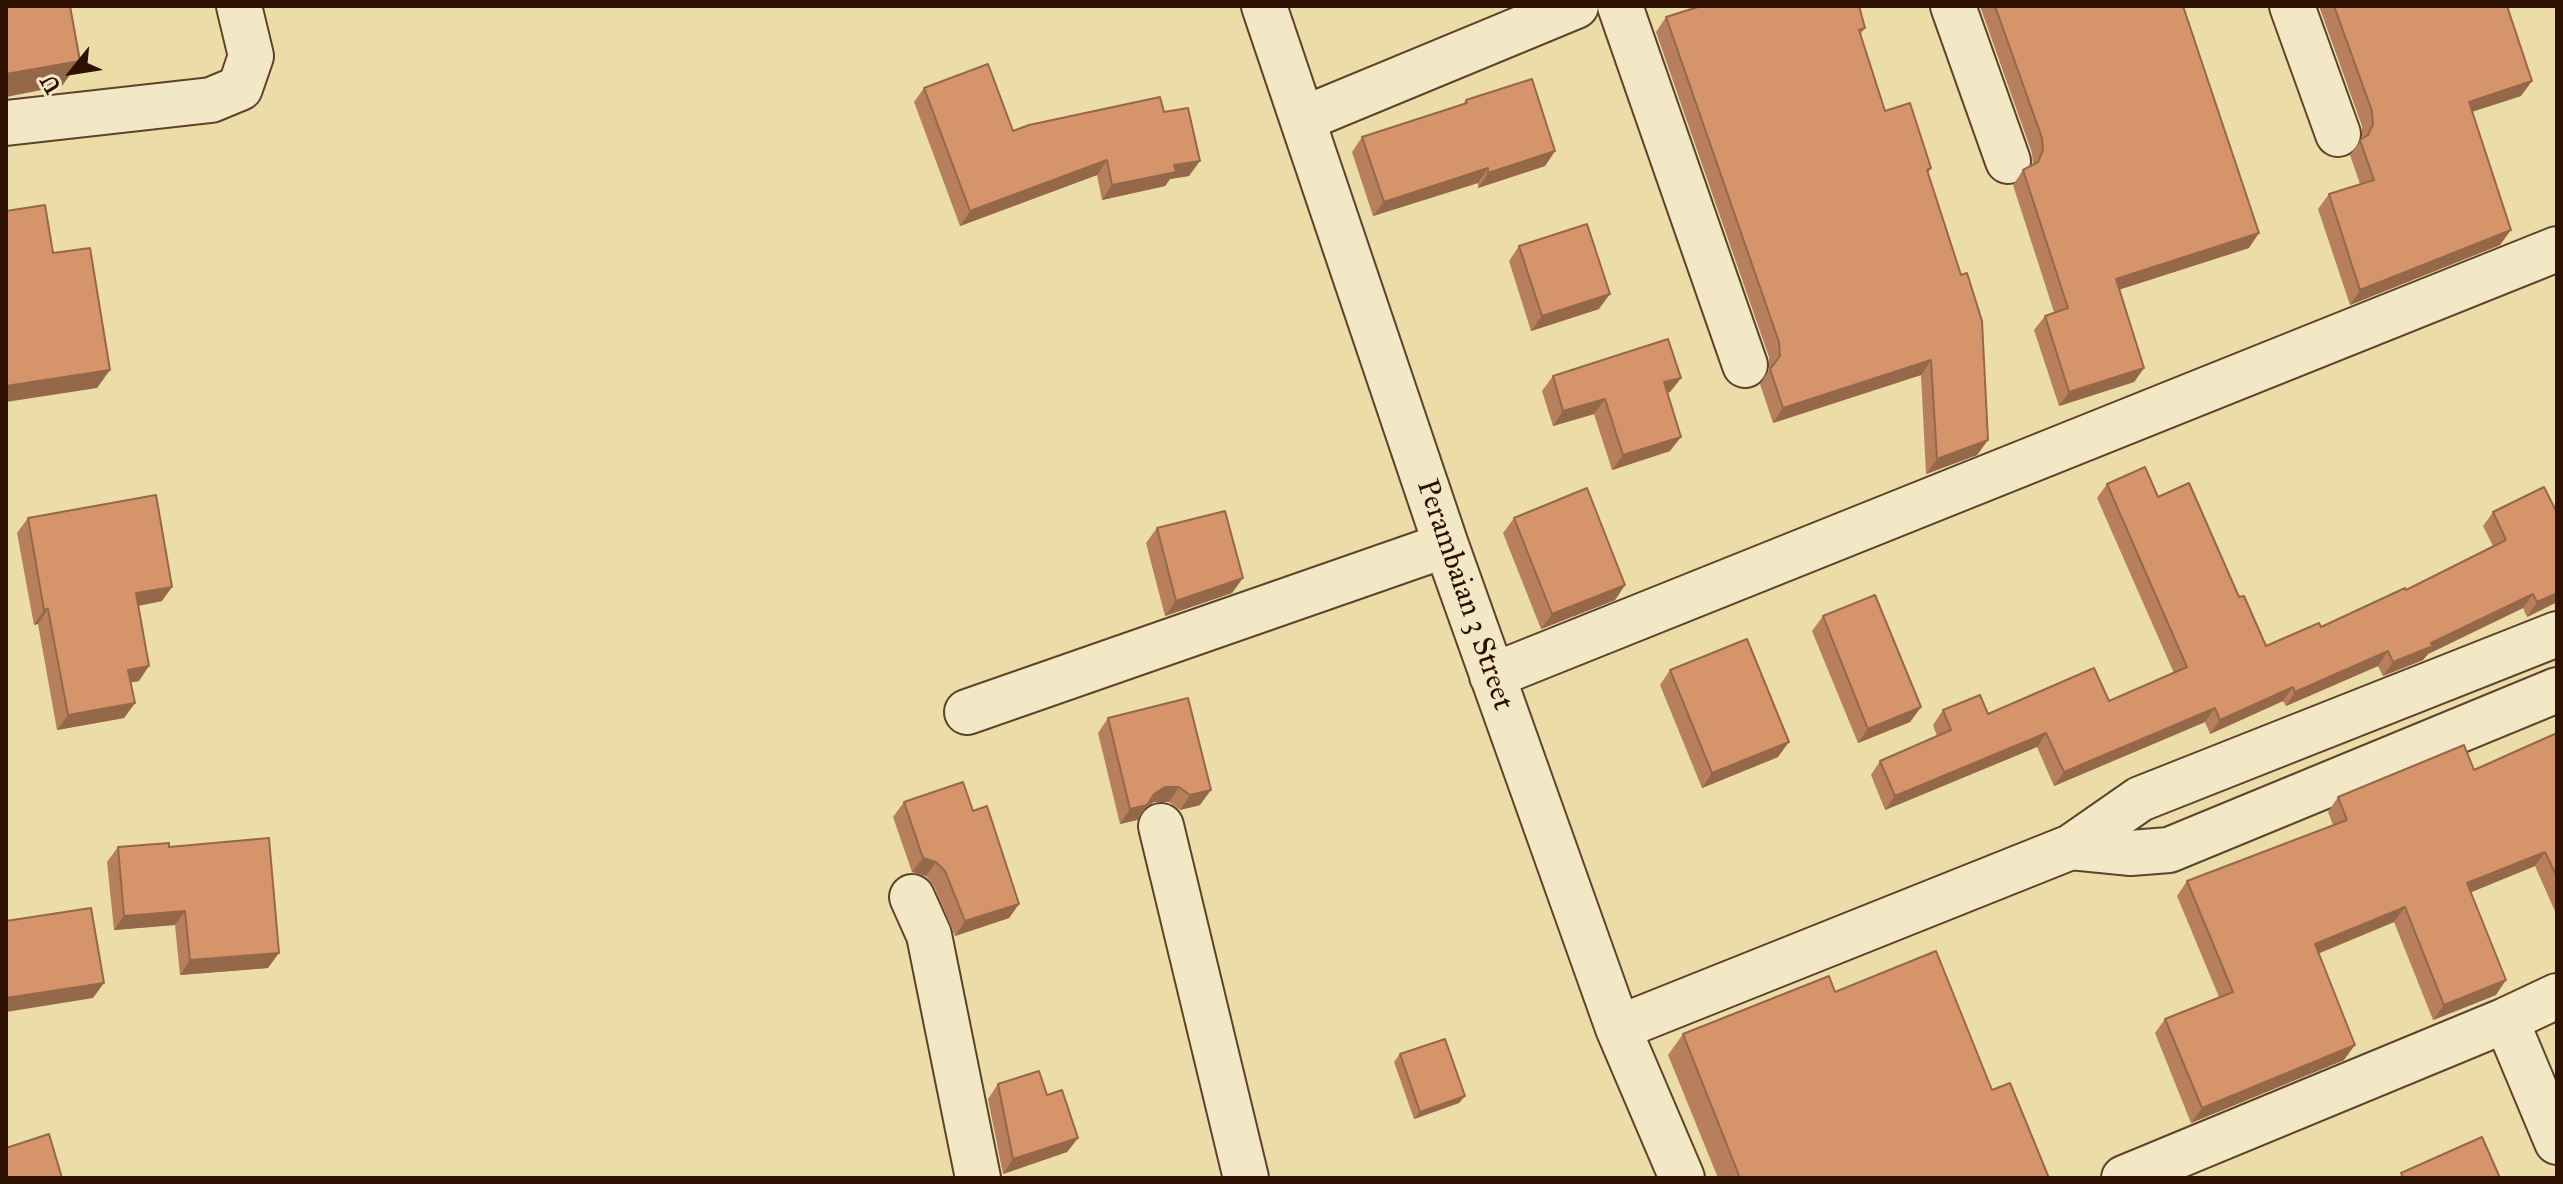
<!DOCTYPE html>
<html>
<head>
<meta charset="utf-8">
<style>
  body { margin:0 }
  #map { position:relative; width:2563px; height:1184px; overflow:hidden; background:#ebdca8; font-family:"IM FELL Great Primer",serif }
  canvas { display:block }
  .frame { position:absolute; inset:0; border:8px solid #2d1000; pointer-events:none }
  .north { position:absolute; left:32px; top:32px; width:80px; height:80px; -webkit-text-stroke:6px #f2e8c6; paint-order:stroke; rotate:240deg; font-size:22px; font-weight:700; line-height:32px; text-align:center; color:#2d1000 }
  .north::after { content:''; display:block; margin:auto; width:28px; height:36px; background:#2d1000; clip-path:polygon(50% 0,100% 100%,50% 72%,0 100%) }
</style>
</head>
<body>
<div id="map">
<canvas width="2563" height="1184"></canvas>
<div class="frame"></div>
<div class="north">U</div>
</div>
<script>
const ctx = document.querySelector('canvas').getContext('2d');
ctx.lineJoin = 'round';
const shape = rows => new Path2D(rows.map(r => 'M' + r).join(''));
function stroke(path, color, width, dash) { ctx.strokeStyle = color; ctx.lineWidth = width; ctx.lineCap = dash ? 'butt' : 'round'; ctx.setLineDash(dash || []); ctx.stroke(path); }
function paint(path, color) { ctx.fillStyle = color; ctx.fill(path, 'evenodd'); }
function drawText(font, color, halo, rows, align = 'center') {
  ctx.font = font + ' "IM FELL Great Primer",serif'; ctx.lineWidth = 6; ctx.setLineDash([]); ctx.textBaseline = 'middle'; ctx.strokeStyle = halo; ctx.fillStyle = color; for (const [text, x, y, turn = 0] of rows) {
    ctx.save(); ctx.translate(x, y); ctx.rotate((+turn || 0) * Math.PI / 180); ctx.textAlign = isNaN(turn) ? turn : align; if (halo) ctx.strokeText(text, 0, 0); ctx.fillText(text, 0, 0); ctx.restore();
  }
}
const street = shape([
  [1264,6,1446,545,1618,1028,1682,1178],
  [1620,6,1745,365],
  [1953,6,2008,161],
  [2292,6,2338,134],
  [1303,119,1576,6],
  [6,123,211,100,240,88,251,56,239,6],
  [1492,676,2557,249],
  [967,712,1446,545],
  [1161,826,1246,1178],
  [2071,847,2131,853,2169,850,2557,690],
  [912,897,929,935,978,1178],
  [2506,1020,2557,1142],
  [1618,1028,2071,847,2140,799,2557,634],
  [2124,1178,2506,1020,2557,996]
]);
stroke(street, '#5c432a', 48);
stroke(street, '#f2e8c6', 44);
paint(shape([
  [1980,6,2183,6,2249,248,2120,289,2144,368,2134,382,2059,406,2034,330,2045,316,2054,312,2013,185,2023,170,2033,165,2032,153],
  [2319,6,2507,6,2521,96,2472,112,2500,245,2350,305,2318,209,2329,194,2360,184,2350,155,2362,139,2362,126],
  [1666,17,1865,28,1860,35,1885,111,1931,168,1928,173,1988,440,1977,455,1926,474,1921,375,1773,423,1760,384,1769,370,1769,357,1656,32],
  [924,88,1013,131,1164,112,1189,176,1170,179,1165,186,1102,200,1097,175,960,226,914,102],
  [1466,100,1555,151,1545,166,1478,188,1478,183,1373,216,1352,152,1362,137,1463,104],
  [1519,246,1599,309,1531,331,1509,261],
  [1553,376,1681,378,1670,392,1667,393,1670,451,1612,470,1594,414,1553,426,1542,391],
  [2107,484,2158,497,2239,597,2266,646,2321,627,2406,590,2493,546,2483,526,2493,512,2557,602,2527,617,2523,608,2428,654,2423,660,2383,676,2378,666,2286,706,2283,701,2210,734,2205,722,2054,786,2037,747,1885,810,1871,775,1880,761,1937,736,1933,725,1943,710,1988,714,2109,701,2174,673,2097,498],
  [28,518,162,601,138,606,139,681,131,682,135,703,124,718,57,730,38,624,34,625,17,533],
  [1514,518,1625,585,1615,600,1541,629,1503,533],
  [1157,528,1232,593,1165,616,1146,543],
  [1823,616,1921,707,1910,722,1858,743,1812,631],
  [1670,670,1778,757,1702,788,1660,685],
  [1108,718,1200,805,1180,810,1169,802,1154,802,1146,807,1137,820,1120,824,1098,733],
  [2557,733,2557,916,2535,866,2471,892,2496,995,2433,1020,2394,922,2318,954,2344,1060,2191,1123,2155,1033,2165,1019,2219,997,2177,896,2187,881,2333,825,2328,812,2338,797,2474,770],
  [904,802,973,811,1019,904,1009,918,955,936,934,886,926,876,912,872,893,817],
  [118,847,169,847,268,968,180,975,175,925,114,930,107,862],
  [1835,992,1992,1090,2049,1178,1718,1178,1668,1055,1683,1034],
  [1400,1054,1465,1096,1459,1103,1414,1119,1394,1062],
  [998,1084,1047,1095,1078,1138,1067,1152,1003,1174,988,1099]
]), '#b77f5b');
paint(shape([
  [80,61,62,86,6,97,6,74],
  [2532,81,2521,96,2458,116,2469,102],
  [1555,151,1545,166,1478,188,1488,173],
  [1107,160,1097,175,960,226,970,211],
  [1200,161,1189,176,1170,179,1165,186,1102,200,1112,185,1174,165],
  [1488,168,1478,183,1373,216,1384,202],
  [2511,230,2500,245,2350,305,2360,290],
  [2259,233,2249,248,2106,294,2116,279],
  [1610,294,1599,309,1531,331,1542,316],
  [1931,360,1921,375,1773,423,1783,408],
  [2144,368,2134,382,2059,406,2069,392],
  [110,370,97,388,6,402,6,386],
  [1681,378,1670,392,1653,397,1664,382],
  [1605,399,1594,414,1553,426,1563,411],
  [1681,437,1670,451,1612,470,1623,455],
  [1988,440,1977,455,1926,474,1937,459],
  [1243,578,1232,593,1165,616,1176,601],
  [1625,585,1615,600,1541,629,1552,614],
  [172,587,162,601,126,608,136,593],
  [2557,593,2557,602,2527,617,2537,602],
  [2533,594,2523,608,2428,654,2423,660,2383,676,2393,662],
  [48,609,38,624,34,625,44,610],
  [2388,651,2378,666,2286,706,2295,692],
  [149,666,139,681,118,685,128,670],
  [2293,687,2283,701,2210,734,2220,720],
  [135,703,124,718,57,730,68,715],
  [1921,707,1910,722,1858,743,1868,729],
  [2215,708,2205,722,2054,786,2064,772],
  [2046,733,2037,747,1885,810,1895,796],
  [1789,742,1778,757,1702,788,1712,773],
  [1165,787,1179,787,1169,802,1154,802,1146,807,1137,820,1120,824,1130,809],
  [1211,790,1200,805,1180,810,1190,795],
  [2545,852,2535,866,2457,898,2467,883],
  [923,858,936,862,926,876,912,872],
  [1019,904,1009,918,955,936,965,921],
  [2405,907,2394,922,2304,959,2315,944],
  [185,911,175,925,114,930,124,916],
  [279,953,268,968,180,975,190,960],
  [2506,980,2496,995,2433,1020,2444,1005],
  [104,983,93,998,6,1012,6,998],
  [2355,1045,2344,1060,2191,1123,2202,1108],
  [1465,1096,1459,1103,1414,1119,1420,1112],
  [1078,1138,1067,1152,1003,1174,1013,1159]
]), '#95684a');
const building = shape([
  [6,6,70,6,80,61,6,74,6,6],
  [1701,6,1859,6,1865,28,1859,30,1885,111,1910,103,1931,168,1927,170,1961,275,1967,273,1982,321,1988,440,1937,459,1931,360,1783,408,1770,369,1780,356,1779,342,1666,17,1701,6],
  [1995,6,2183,6,2259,233,2116,279,2144,368,2069,392,2045,316,2068,308,2023,170,2038,162,2043,150,2042,138,1995,6],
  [2334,6,2507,6,2532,81,2469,102,2511,230,2360,290,2329,194,2374,180,2360,140,2368,135,2373,124,2372,111,2334,6],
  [988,64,1013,131,1029,125,1160,97,1164,112,1188,108,1200,161,1174,165,1176,172,1112,185,1107,160,970,211,924,88,988,64],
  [1532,79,1555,151,1488,173,1488,168,1384,202,1362,137,1467,103,1466,100,1532,79],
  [45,205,53,253,90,248,110,370,6,386,6,211,45,205],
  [1587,224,1610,294,1542,316,1519,246,1587,224],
  [1668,339,1681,378,1664,382,1681,437,1623,455,1605,399,1563,411,1553,376,1668,339],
  [2145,467,2158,497,2189,483,2239,597,2244,596,2266,646,2319,623,2321,627,2405,588,2406,590,2506,540,2493,512,2544,487,2557,513,2557,593,2537,602,2533,594,2431,643,2433,646,2393,662,2388,651,2295,692,2293,687,2220,720,2215,708,2064,772,2046,733,1895,796,1880,761,1951,730,1943,710,1980,695,1988,714,2094,668,2109,701,2187,667,2107,484,2145,467],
  [1587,488,1625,585,1552,614,1514,518,1587,488],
  [156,495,172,587,136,593,149,666,128,670,135,703,68,715,48,609,44,610,28,518,156,495],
  [1225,511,1243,578,1176,601,1157,528,1225,511],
  [1875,595,1921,707,1868,729,1823,616,1875,595],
  [1747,639,1789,742,1712,773,1670,670,1747,639],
  [1188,698,1211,790,1190,795,1179,787,1165,787,1154,794,1147,805,1130,809,1108,718,1188,698],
  [2557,733,2557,877,2545,852,2467,883,2506,980,2444,1005,2405,907,2315,944,2355,1045,2202,1108,2165,1019,2233,992,2187,881,2347,820,2338,797,2464,745,2474,770,2557,733],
  [963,782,973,811,987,806,1019,904,965,921,945,871,936,862,923,858,904,802,963,782],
  [269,838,279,953,190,960,185,911,124,916,118,847,169,843,169,847,269,838],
  [91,908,104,983,6,998,6,921,91,908],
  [1936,951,1992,1090,2010,1083,2049,1178,1740,1178,1683,1034,1829,976,1835,992,1936,951],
  [1445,1039,1465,1096,1420,1112,1400,1054,1445,1039],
  [1039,1071,1047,1095,1062,1090,1078,1138,1013,1159,998,1084,1039,1071],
  [49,1134,62,1178,6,1178,6,1148,49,1134],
  [2482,1137,2500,1178,2403,1178,2401,1173,2482,1137]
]);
paint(building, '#d5946a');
stroke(building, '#95684a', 2);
drawText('30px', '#2d1000', '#f2e8c6', [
  ["Perambaian 3 Street",1464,595,71]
]);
</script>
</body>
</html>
